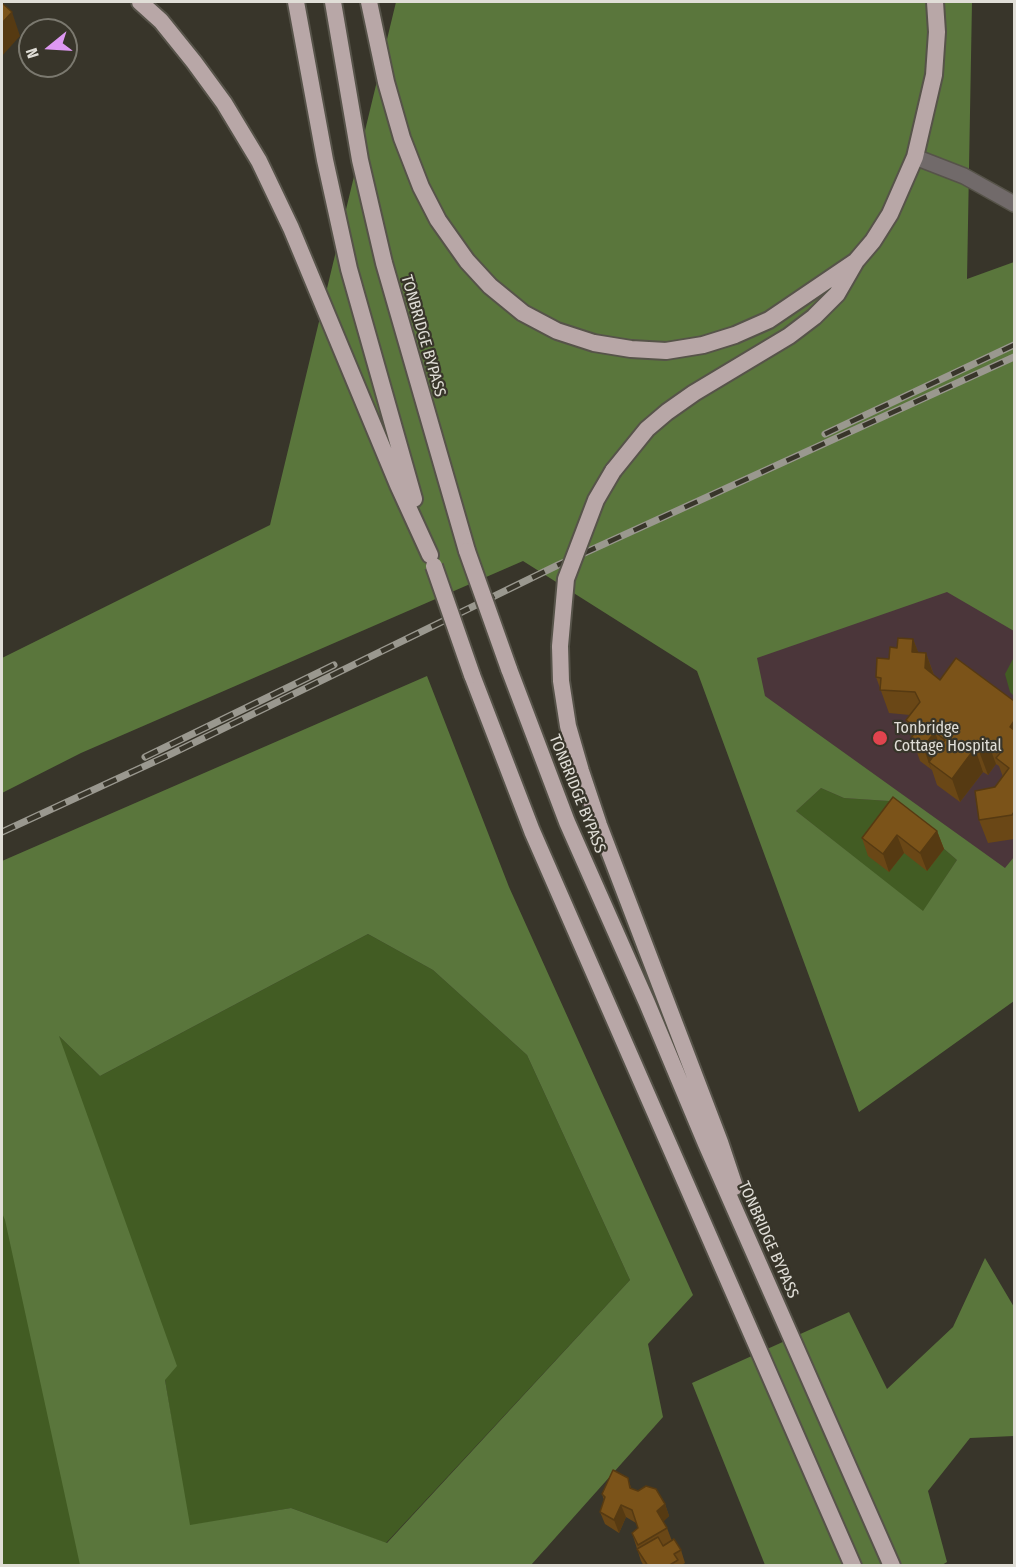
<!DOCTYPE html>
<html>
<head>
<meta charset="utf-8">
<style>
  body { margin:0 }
  #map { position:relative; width:1016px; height:1567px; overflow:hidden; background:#38352a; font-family:"Fira Sans Condensed",sans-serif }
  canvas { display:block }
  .frame { position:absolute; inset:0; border:3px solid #e0ded7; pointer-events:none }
  .north { position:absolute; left:18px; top:18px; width:60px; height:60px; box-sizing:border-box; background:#38352a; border:2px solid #7b796f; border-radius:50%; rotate:252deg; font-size:16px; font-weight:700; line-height:24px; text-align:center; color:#e0ded7 }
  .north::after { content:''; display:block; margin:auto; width:21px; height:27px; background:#de98f2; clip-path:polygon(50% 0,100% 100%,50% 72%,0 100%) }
</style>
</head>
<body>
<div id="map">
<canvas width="1016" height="1567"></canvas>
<div class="frame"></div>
<div class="north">N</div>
</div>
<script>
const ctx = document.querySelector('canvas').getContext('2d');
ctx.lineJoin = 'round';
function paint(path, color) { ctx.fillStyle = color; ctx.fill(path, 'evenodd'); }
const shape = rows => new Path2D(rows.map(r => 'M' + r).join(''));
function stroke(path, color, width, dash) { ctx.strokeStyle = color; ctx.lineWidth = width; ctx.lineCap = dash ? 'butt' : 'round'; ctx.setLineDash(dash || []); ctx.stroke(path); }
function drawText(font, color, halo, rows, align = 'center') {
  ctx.font = font + ' "Fira Sans Condensed",sans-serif'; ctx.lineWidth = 4.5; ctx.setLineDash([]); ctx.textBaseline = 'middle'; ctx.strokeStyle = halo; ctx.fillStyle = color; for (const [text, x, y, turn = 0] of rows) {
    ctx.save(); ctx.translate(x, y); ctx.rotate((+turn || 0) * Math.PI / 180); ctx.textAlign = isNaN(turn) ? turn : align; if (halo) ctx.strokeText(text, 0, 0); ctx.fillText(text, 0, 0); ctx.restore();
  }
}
paint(shape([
  [1014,512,1014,951,877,1034,714,640]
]), '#4b363a');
paint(shape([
  [1014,657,1014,696,1010,692,1005,674],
  [821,788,844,798,889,801,957,860,923,912,796,811],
  [368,934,433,970,527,1055,630,1280,386,1543,291,1508,189,1526,165,1380,58,1035,100,1076],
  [2,1132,105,1565,2,1565]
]), '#425c23');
paint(shape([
  [396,2,972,2,967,279,1014,262,1014,631,947,592,757,658,765,696,1005,868,1014,857,1014,1001,859,1112,697,671,523,561,81,753,2,793,2,658,270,525],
  [821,788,844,798,889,801,957,860,923,911,796,811],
  [427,676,509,887,693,1295,648,1344,663,1417,531,1565,80,1565,5,1220,2,1213,2,861],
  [368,934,433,970,527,1055,630,1280,387,1543,291,1508,190,1525,165,1380,177,1366,59,1036,100,1076],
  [985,1258,1014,1307,1014,1436,970,1438,928,1491,947,1562,942,1565,765,1565,692,1383,849,1312,887,1389,953,1327]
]), '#5a763c');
const minor = shape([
  [915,157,964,176,1014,204]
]);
const trunk = shape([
  [140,2,161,21,194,62,224,103,259,161,291,228,398,485,430,555],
  [296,2,325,160,349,269,414,499],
  [333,2,360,160,384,263,467,551],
  [369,2,386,82,402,138,421,187,438,220,467,261,490,286,523,313,557,331,594,343,631,349,666,351,703,345,735,335,769,320,856,261],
  [613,471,647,429,667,412,694,393,789,336,814,317,837,294,856,261,873,241,890,214,915,157,934,75,937,32,935,2],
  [560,646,561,681,568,726,581,771,599,825,720,1142,735,1187],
  [509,669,567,822,647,1003,706,1144,892,1566],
  [472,675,532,831,853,1566]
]);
stroke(minor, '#565349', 18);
stroke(trunk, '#565349', 20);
stroke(minor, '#716a6a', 15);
stroke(trunk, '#b8a7a7', 16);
const rail = shape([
  [825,434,1014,345],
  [145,757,334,665],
  [2,832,171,754,558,565,1014,357]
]);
stroke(rail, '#9a988f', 7);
stroke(rail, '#38352a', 4.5, [14]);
const trunkBridge = shape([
  [467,551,509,669],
  [434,566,472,675],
  [560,646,566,579,596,500,613,471]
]);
stroke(trunkBridge, '#565349', 20, []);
stroke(trunkBridge, '#b8a7a7', 16);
paint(shape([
  [913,639,918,652,926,653,934,675,940,680,1014,701,1014,839,988,843,979,820,995,787,1003,777,999,766,996,764,988,775,983,772,960,802,937,785,932,770,920,761,906,720,910,715,889,713,876,677,897,648],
  [937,831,944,849,927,871,904,853,889,872,868,856,862,838],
  [628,1478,631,1488,665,1504,669,1516,663,1521,667,1528,672,1541,681,1550,685,1563,680,1566,644,1566,641,1561,632,1533,638,1528,636,1523,626,1517,619,1533,605,1524,600,1512,604,1500,602,1494]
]), '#6a4716');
paint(shape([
  [12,12,20,36,2,56,2,23],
  [913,639,922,662,912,652],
  [926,653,934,676,925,668],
  [1014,721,1014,739,1010,727],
  [935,732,943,756,929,762,932,771,923,747],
  [987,740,996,764,988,775,979,751],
  [975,748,983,772,960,802,952,779],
  [937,831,944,849,927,871,920,853],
  [897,835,904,853,889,872,883,854],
  [665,1504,669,1516,662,1523,657,1511],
  [621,1505,626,1517,619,1533,614,1520]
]), '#563a12');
const building = shape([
  [2,3,12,12,2,23,2,3],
  [898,638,913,639,912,652,926,653,925,668,940,680,956,658,1014,701,1014,721,1010,727,1014,730,1014,812,1012,815,979,820,975,791,995,787,1009,768,996,758,1002,751,987,740,979,751,975,748,952,779,929,762,945,740,935,732,923,747,911,738,918,729,906,720,920,702,915,692,880,690,881,678,876,677,877,658,889,659,890,647,897,648,898,638],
  [893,797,937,831,920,853,897,835,883,854,862,838,893,797],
  [613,1470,628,1478,630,1488,638,1491,646,1486,656,1489,665,1504,657,1511,667,1528,638,1545,632,1533,638,1528,632,1510,621,1505,614,1520,600,1512,605,1497,602,1494,613,1470],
  [658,1537,663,1546,674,1539,681,1550,674,1554,678,1560,668,1566,648,1566,637,1549,658,1537]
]);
paint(building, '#7b5319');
stroke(building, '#563a12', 1.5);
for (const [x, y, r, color] of [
  [880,738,8,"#e0444e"]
]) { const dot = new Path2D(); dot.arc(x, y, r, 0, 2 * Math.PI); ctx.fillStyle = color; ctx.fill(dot); stroke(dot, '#38352a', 2); }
drawText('16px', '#e0ded7', '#38352a', [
  ["TONBRIDGE BYPASS",423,336,74],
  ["TONBRIDGE BYPASS",577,794,68],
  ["TONBRIDGE BYPASS",768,1240,66]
]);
drawText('16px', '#e0ded7', '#38352a', [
  ["Tonbridge",894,729],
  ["Cottage Hospital",894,747]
], 'left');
</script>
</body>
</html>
